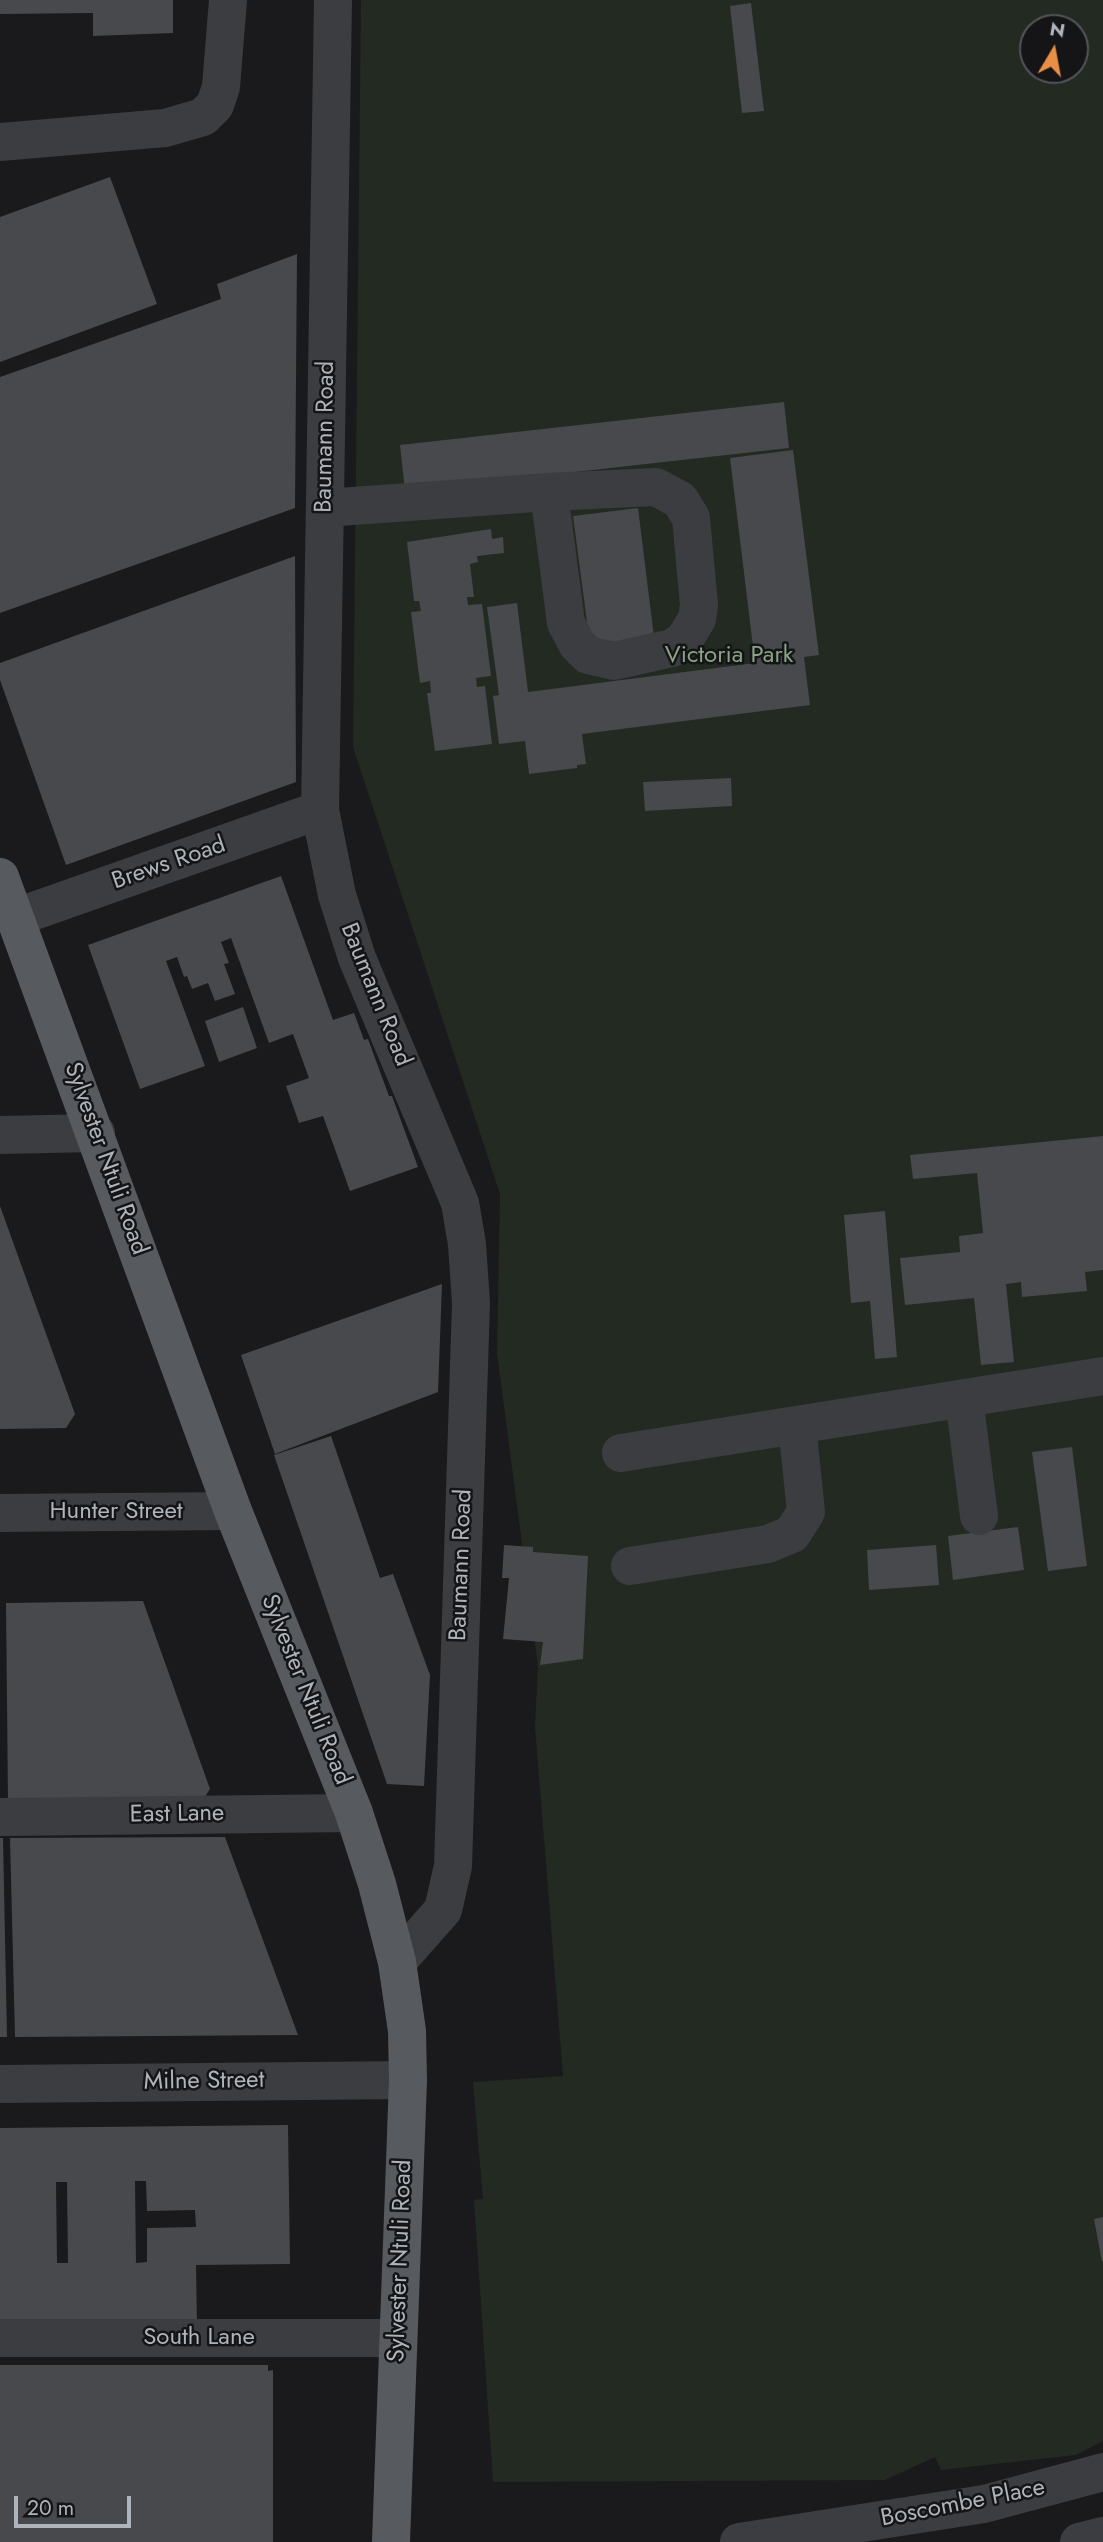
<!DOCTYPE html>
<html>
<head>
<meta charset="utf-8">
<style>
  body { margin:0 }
  #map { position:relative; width:1103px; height:2542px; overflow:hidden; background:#1a1a1c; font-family:Jost,sans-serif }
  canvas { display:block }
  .north { position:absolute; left:1019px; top:14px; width:70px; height:70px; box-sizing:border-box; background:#151517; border:2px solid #525559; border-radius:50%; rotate:10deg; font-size:19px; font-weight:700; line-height:28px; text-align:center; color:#adb4bb }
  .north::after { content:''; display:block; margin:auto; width:24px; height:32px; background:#e98f45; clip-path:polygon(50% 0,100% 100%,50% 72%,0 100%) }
  .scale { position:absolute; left:14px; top:2496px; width:117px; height:32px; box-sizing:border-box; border:4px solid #adb4bb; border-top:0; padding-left:9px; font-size:21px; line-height:24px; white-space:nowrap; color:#adb4bb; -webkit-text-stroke:5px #151517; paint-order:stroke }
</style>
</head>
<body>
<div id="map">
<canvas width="1103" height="2542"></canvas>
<div class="north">N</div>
<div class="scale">20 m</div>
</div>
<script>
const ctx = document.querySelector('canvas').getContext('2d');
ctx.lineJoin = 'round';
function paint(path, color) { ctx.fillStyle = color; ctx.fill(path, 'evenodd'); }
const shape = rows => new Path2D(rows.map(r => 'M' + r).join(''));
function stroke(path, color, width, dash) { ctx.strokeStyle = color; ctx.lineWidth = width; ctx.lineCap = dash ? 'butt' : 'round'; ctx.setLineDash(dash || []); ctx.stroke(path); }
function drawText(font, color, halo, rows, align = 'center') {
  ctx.font = font + ' Jost,sans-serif'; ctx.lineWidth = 5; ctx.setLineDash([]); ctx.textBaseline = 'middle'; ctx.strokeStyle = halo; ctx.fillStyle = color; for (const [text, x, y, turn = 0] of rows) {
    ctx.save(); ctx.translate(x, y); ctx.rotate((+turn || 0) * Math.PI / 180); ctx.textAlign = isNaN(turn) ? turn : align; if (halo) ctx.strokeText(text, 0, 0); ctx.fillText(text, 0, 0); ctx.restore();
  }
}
paint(shape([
  [361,0,1103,0,1103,2441,1076,2455,941,2470,935,2457,885,2480,493,2482,474,2200,483,2199,473,2082,563,2076,535,1726,538,1666,497,1353,500,1194,353,747],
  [1033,28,1075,28,1075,70,1033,70]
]), '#222a22');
paint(shape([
  [0,0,173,0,173,33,93,36,93,13,0,14],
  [751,3,764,111,742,113,730,6],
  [110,177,157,304,0,362,0,217],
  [297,254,295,508,0,613,0,377,221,299,217,284],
  [784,402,789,448,405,491,400,445],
  [793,450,819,655,804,657,810,705,582,734,586,764,577,765,577,768,529,774,525,741,499,744,493,696,499,695,487,607,517,603,528,692,755,663,730,458],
  [638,508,654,637,590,645,573,516],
  [491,529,492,539,503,537,504,553,477,556,478,562,470,564,474,597,467,597,468,605,482,604,491,676,476,678,477,687,485,686,492,744,435,751,427,693,431,693,430,681,420,683,411,612,421,611,419,601,414,601,407,542],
  [295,556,296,782,66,865,0,680,0,663],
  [731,778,732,806,645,811,643,782],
  [281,876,333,1020,354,1013,364,1040,368,1039,389,1096,392,1096,418,1167,350,1191,323,1116,299,1123,286,1086,309,1078,293,1034,269,1043,231,938,221,942,229,963,224,964,235,994,215,1001,208,983,192,989,187,976,184,977,177,957,166,961,205,1066,140,1089,88,945],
  [243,1007,257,1048,219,1062,205,1021],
  [1103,1136,1103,1270,1085,1272,1087,1291,1022,1297,1021,1282,1006,1284,1014,1362,981,1365,974,1298,905,1305,900,1258,960,1252,959,1236,983,1233,977,1173,913,1179,910,1155],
  [0,1206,75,1414,66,1428,0,1429],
  [885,1211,897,1357,875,1359,870,1301,851,1303,844,1215],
  [442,1284,438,1392,275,1454,241,1355],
  [331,1436,380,1578,393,1574,430,1675,424,1786,387,1784,274,1455],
  [1072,1447,1087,1566,1048,1571,1032,1452],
  [1018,1527,1024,1570,953,1580,948,1536],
  [504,1545,533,1547,533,1552,588,1556,583,1659,540,1665,543,1642,503,1639,509,1578,502,1578],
  [936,1545,939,1585,869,1590,867,1550],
  [143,1601,210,1789,200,1804,8,1802,6,1603],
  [225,1837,298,2035,15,2037,10,1838],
  [0,1838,3,1838,7,2037,0,2037],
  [288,2125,290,2264,196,2265,197,2327,0,2330,0,2128],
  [135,2181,146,2181,147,2211,195,2210,196,2227,147,2228,147,2262,136,2263],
  [56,2182,67,2182,68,2263,57,2263],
  [1103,2217,1103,2261,1102,2262,1094,2219],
  [0,2365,268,2365,268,2371,273,2370,273,2542,0,2542]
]), '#47494c');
stroke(shape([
  [333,0,320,810,337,895,357,958,460,1203,467,1244,471,1303,453,1866,443,1910,397,1962],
  [0,142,165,128,203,117,215,105,221,87,228,0],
  [325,508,549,492,656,487,680,500,691,518,699,605,697,619,684,640,672,648,614,661,588,655,577,644,566,623,549,492],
  [17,917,320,810],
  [0,1135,96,1133],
  [964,1398,979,1516],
  [621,1453,1103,1376],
  [0,1513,233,1511],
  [630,1566,768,1544,792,1534,806,1512,797,1425],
  [0,1817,354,1813],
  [0,2084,408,2080],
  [0,2338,398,2338],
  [739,2542,984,2504,1103,2472],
  [1079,2542,1103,2536]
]), '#3b3d41', 38);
stroke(shape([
  [0,877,233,1511,354,1813,377,1884,397,1962,407,2031,408,2080,391,2542]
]), '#575b60', 38);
drawText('24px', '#adb4bb', '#151517', [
  ["Baumann Road",326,437,-89],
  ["Brews Road",169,864,-19],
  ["Baumann Road",375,995,68],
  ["Sylvester Ntuli Road",105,1159,70],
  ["Hunter Street",116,1512],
  ["Baumann Road",462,1565,-88],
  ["Sylvester Ntuli Road",305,1690,68],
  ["East Lane",177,1815,-1],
  ["Milne Street",204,2082,-1],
  ["Sylvester Ntuli Road",401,2261,-88],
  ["South Lane",199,2338],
  ["Boscombe Place",963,2504,-11]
]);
drawText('24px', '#8aa485', '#151517', [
  ["Victoria Park",729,656]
]);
</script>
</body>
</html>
